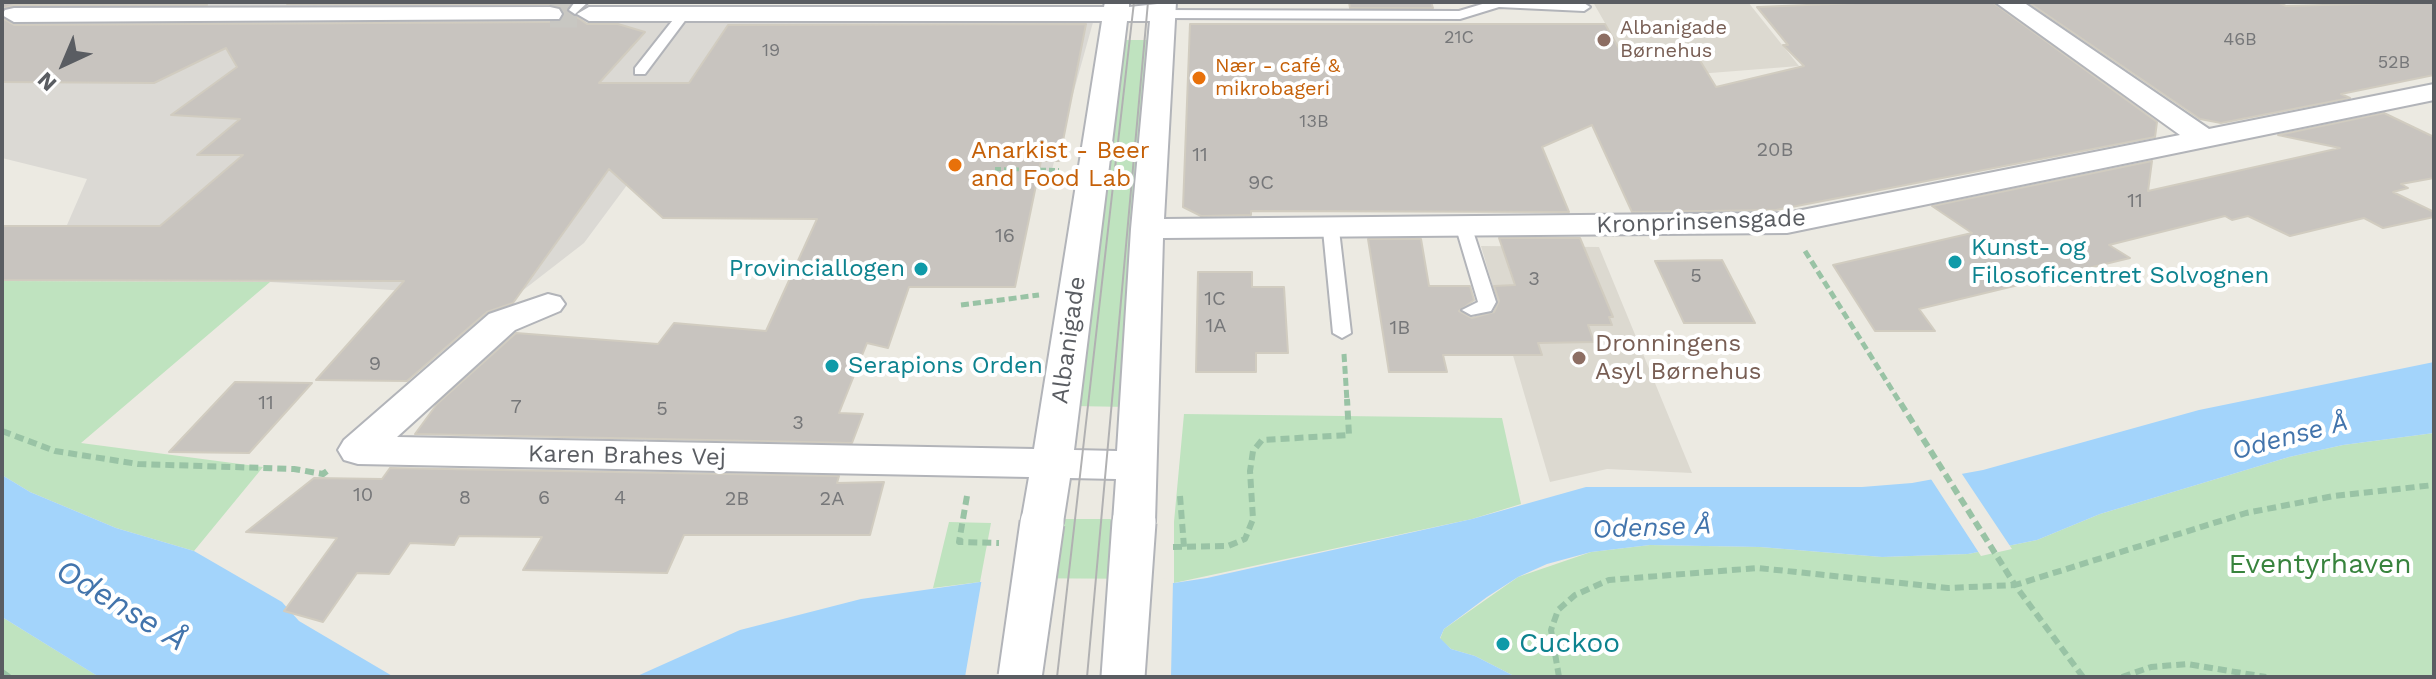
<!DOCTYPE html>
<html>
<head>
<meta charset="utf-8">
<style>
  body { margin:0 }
  #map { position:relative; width:2436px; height:679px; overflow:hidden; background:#eceae2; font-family:"Work Sans",sans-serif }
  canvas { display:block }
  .frame { position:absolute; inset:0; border:4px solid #5a5d62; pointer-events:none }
  .north { position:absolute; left:24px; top:24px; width:80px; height:80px; -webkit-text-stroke:6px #fff; paint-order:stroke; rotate:224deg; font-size:22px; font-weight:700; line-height:32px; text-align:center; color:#5a5d62 }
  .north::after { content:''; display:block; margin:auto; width:28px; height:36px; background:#5a5d62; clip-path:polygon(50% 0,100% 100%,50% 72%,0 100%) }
</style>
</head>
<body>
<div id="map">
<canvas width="2436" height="679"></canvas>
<div class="frame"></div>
<div class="north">N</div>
</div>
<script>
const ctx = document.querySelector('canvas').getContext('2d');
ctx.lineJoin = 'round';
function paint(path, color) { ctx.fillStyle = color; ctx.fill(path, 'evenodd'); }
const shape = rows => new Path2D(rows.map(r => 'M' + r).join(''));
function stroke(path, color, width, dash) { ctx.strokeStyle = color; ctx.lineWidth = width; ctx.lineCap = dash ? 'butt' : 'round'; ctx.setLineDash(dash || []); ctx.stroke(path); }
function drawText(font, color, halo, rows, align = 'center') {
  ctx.font = font + ' "Work Sans",sans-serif'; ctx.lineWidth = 8; ctx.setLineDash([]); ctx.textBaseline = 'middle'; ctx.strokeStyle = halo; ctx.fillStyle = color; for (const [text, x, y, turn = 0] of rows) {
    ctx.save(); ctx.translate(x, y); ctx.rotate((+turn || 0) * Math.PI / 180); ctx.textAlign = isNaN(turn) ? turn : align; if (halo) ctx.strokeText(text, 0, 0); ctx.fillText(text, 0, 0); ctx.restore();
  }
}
paint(shape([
  [2,2,581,2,579,5,1097,8,1049,180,630,181,584,243,513,298,270,282,2,281,2,277,67,225,87,179,2,158]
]), '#dbd9d4');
paint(shape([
  [1593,2,1748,2,1799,66,1685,75,1595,64,1605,23],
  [1481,246,1599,247,1692,473,1607,469,1550,482]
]), '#dcd9d0');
paint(shape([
  [1119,40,1153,40,1129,407,1073,406],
  [2,281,270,282,81,443,263,467,194,551,116,528,30,492,2,475],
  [1184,414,1502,418,1521,504,1472,519,1174,583,1174,522],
  [2434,433,2434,677,1516,677,1475,656,1451,649,1440,639,1444,629,1518,577,1591,552,1650,545,1760,547,1882,557,1968,554,2037,540,2100,514,2289,457,2343,445],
  [1055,519,1119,519,1104,677,1038,677],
  [949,522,991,523,980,582,933,588],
  [2,617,96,675,99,677,2,677]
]), '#bfe3bf');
paint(shape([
  [2434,362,2434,433,2343,445,2289,457,2100,514,2037,540,1968,554,1882,557,1760,547,1650,545,1591,552,1547,564,1518,577,1487,597,1444,629,1440,638,1451,649,1475,656,1516,677,635,677,740,630,861,599,980,582,1174,583,1207,578,1472,519,1586,487,1862,487,1912,483,1983,470,2199,410],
  [2,475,30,492,116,528,194,551,282,602,299,621,394,677,99,677,2,617]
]), '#a3d4fb');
paint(shape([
  [1960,471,2012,549,1981,556,1929,476],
  [982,578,1173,579,1171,677,965,677]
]), '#eceae2');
const building = shape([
  [2,2,206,2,207,5,14,5,2,9,2,2],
  [290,2,543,2,550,4,287,4,290,2],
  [1349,2,1431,2,1433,8,1350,8,1349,2],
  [1882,2,1992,2,2157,122,2155,137,1776,210,1632,212,1592,125,1542,147,1569,212,1251,211,1251,215,1201,216,1183,207,1190,24,1605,24,1625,59,1699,59,1716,87,1804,66,1783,45,1788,45,1757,7,1882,2],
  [2028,2,2277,2,2286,6,2434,2,2434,75,2341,94,2350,98,2221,123,2200,119,2028,2],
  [562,7,587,24,618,24,645,32,599,83,689,83,728,25,1086,24,1059,161,1041,161,1015,287,909,287,888,348,867,343,839,413,863,414,852,443,415,434,437,404,516,333,658,344,674,323,766,331,817,219,663,218,609,169,513,303,487,312,407,381,316,380,404,281,2,280,2,226,160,226,243,155,197,155,240,119,171,115,237,67,226,48,154,83,2,82,2,18,14,25,559,22,565,16,562,7],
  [2384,113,2434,137,2434,178,2401,184,2408,188,2393,192,2434,212,2434,217,2383,228,2364,218,2290,236,2248,216,2232,220,2225,216,2109,245,2130,258,1919,309,1935,331,1875,331,1833,265,1972,233,1932,206,2152,161,2148,191,2340,148,2278,135,2384,113],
  [1499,238,1580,238,1613,317,1609,317,1612,325,1588,325,1594,342,1538,343,1542,355,1443,355,1447,372,1389,372,1368,239,1421,239,1429,286,1470,286,1474,300,1459,311,1472,318,1494,312,1499,301,1494,286,1515,285,1499,238],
  [1722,260,1755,323,1684,323,1655,261,1722,260],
  [1198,272,1252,272,1252,287,1284,287,1288,353,1256,353,1256,372,1196,372,1198,272],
  [235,382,312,383,249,453,169,452,235,382],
  [390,468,839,476,837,483,884,482,870,535,684,535,667,573,523,570,542,537,459,536,454,545,410,543,389,574,357,573,323,622,284,611,337,538,246,532,314,478,382,479,390,468]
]);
paint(building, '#c8c4bf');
stroke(building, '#d1ccc0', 2);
stroke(shape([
  [550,14,589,14]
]), '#c8c7c2', 27, [27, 14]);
const service = shape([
  [575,2,588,2,575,14,569,10,575,2],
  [1489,2,1584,3,1590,7,1584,11,1499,7,1460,19,1163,18,1157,14,1163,10,1459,11,1489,2],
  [680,11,690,14,645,74,635,74,635,68,680,11],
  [1464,223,1472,228,1496,302,1491,311,1471,315,1462,310,1478,302,1456,228,1464,223],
  [1331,225,1339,230,1351,333,1342,338,1333,333,1323,230,1331,225]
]);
const minor = shape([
  [1105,2,1129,2,1129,7,1176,2,1164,219,1787,213,2180,135,1995,2,2023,2,2209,129,2434,84,2434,100,1787,233,1163,238,1155,522,1149,533,1134,537,1119,533,1113,522,1116,479,1070,478,1063,523,1057,534,1042,538,1027,534,1021,523,1029,477,358,464,344,460,338,450,344,440,489,314,548,294,560,297,565,304,560,311,515,330,397,437,1034,449,1102,21,589,21,577,14,589,7,1104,7,1105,2],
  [1127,21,1150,21,1131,229,1117,451,1074,450,1127,21],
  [550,7,559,9,562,14,559,19,14,22,2,15,5,10,14,8,550,7]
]);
stroke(service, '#b2b4b9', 4);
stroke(minor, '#b2b4b9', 4);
stroke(shape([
  [995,169,1059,170]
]), '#99c3a5', 4, [6, 3]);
stroke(shape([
  [1805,251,1899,401],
  [961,305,1039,295],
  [1344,354,1347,401]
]), '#99c3a5', 5, [8, 4]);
stroke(shape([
  [2,431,55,451,138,464,294,469,323,474,327,471],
  [967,496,959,542,999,543],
  [1180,496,1184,547],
  [1173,547,1228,546,1245,539,1253,519,1250,471,1253,451,1262,440,1349,435,1347,399],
  [2,672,9,677],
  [1559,677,1551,630,1558,610,1575,595,1609,580,1758,568,1948,588,2015,585,1898,399],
  [2083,677,2015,585,2246,513,2334,496,2434,485],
  [2122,677,2151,667,2187,664,2266,677]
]), '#99c3a5', 6, [9, 5]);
paint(service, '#fff');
paint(minor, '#fff');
stroke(shape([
  [1057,677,1134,2],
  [1087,677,1148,2]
]), '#b1b1b2', 2);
const minorBridge = shape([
  [1020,677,1042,523],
  [1123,677,1134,522]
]);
stroke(minorBridge, '#b2b4b9', 47, []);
stroke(minorBridge, '#fff', 43);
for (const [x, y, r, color] of [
  [1604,40,8,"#8d6e63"],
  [1199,78,8,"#e8710a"],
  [955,165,8,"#e8710a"],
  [1955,262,8,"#0f9aa8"],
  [921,269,8,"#0f9aa8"],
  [1579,358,8,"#8d6e63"],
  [832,366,8,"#0f9aa8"],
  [1503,644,8,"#0f9aa8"]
]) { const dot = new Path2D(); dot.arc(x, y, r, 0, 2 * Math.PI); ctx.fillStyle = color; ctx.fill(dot); stroke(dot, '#fff', 3); }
drawText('18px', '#767779', null, [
  ["21C",1459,38],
  ["46B",2240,40],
  ["19",771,51],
  ["52B",2394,63],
  ["13B",1314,122]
]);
drawText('20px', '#785e54', '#fff', [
  ["Albanigade",1620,28],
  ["Børnehus",1620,51]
], 'left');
drawText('20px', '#c56008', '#fff', [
  ["Nær - café &",1215,66],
  ["mikrobageri",1215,89]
], 'left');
drawText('20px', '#767779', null, [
  ["20B",1775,150],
  ["11",1200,155],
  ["9C",1261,183],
  ["11",2135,201],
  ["16",1005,236],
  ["5",1696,276],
  ["3",1534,279],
  ["1C",1215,299],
  ["1A",1216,326],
  ["1B",1400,328],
  ["9",375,364],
  ["11",266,403],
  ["7",516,407],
  ["5",662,409],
  ["3",798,423],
  ["10",363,495],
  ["8",465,498],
  ["6",544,498],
  ["4",620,498],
  ["2B",737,499],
  ["2A",832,499]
]);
drawText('24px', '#c56008', '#fff', [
  ["Anarkist - Beer",971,151],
  ["and Food Lab",971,179]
], 'left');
drawText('24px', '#5a5d62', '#fff', [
  ["Kronprinsensgade",1701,222,-2],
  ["Albanigade",1069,340,-82],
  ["Karen Brahes Vej",627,456,1]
]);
drawText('24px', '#0d838f', '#fff', [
  ["Kunst- og",1971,248],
  ["Filosoficentret Solvognen",1971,276],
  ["Provinciallogen",905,269,"right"],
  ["Serapions Orden",848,366]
], 'left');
drawText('24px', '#785e54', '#fff', [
  ["Dronningens",1595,344],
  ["Asyl Børnehus",1595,372]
], 'left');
drawText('italic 26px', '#4274ac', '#fff', [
  ["Odense Å",2290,437,-15],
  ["Odense Å",1652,528,-2]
]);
drawText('28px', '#38833d', '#fff', [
  ["Eventyrhaven",2320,565]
]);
drawText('28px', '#0d838f', '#fff', [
  ["Cuckoo",1519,644]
], 'left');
drawText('italic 32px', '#4274ac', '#fff', [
  ["Odense Å",121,606,31]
]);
</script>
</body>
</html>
